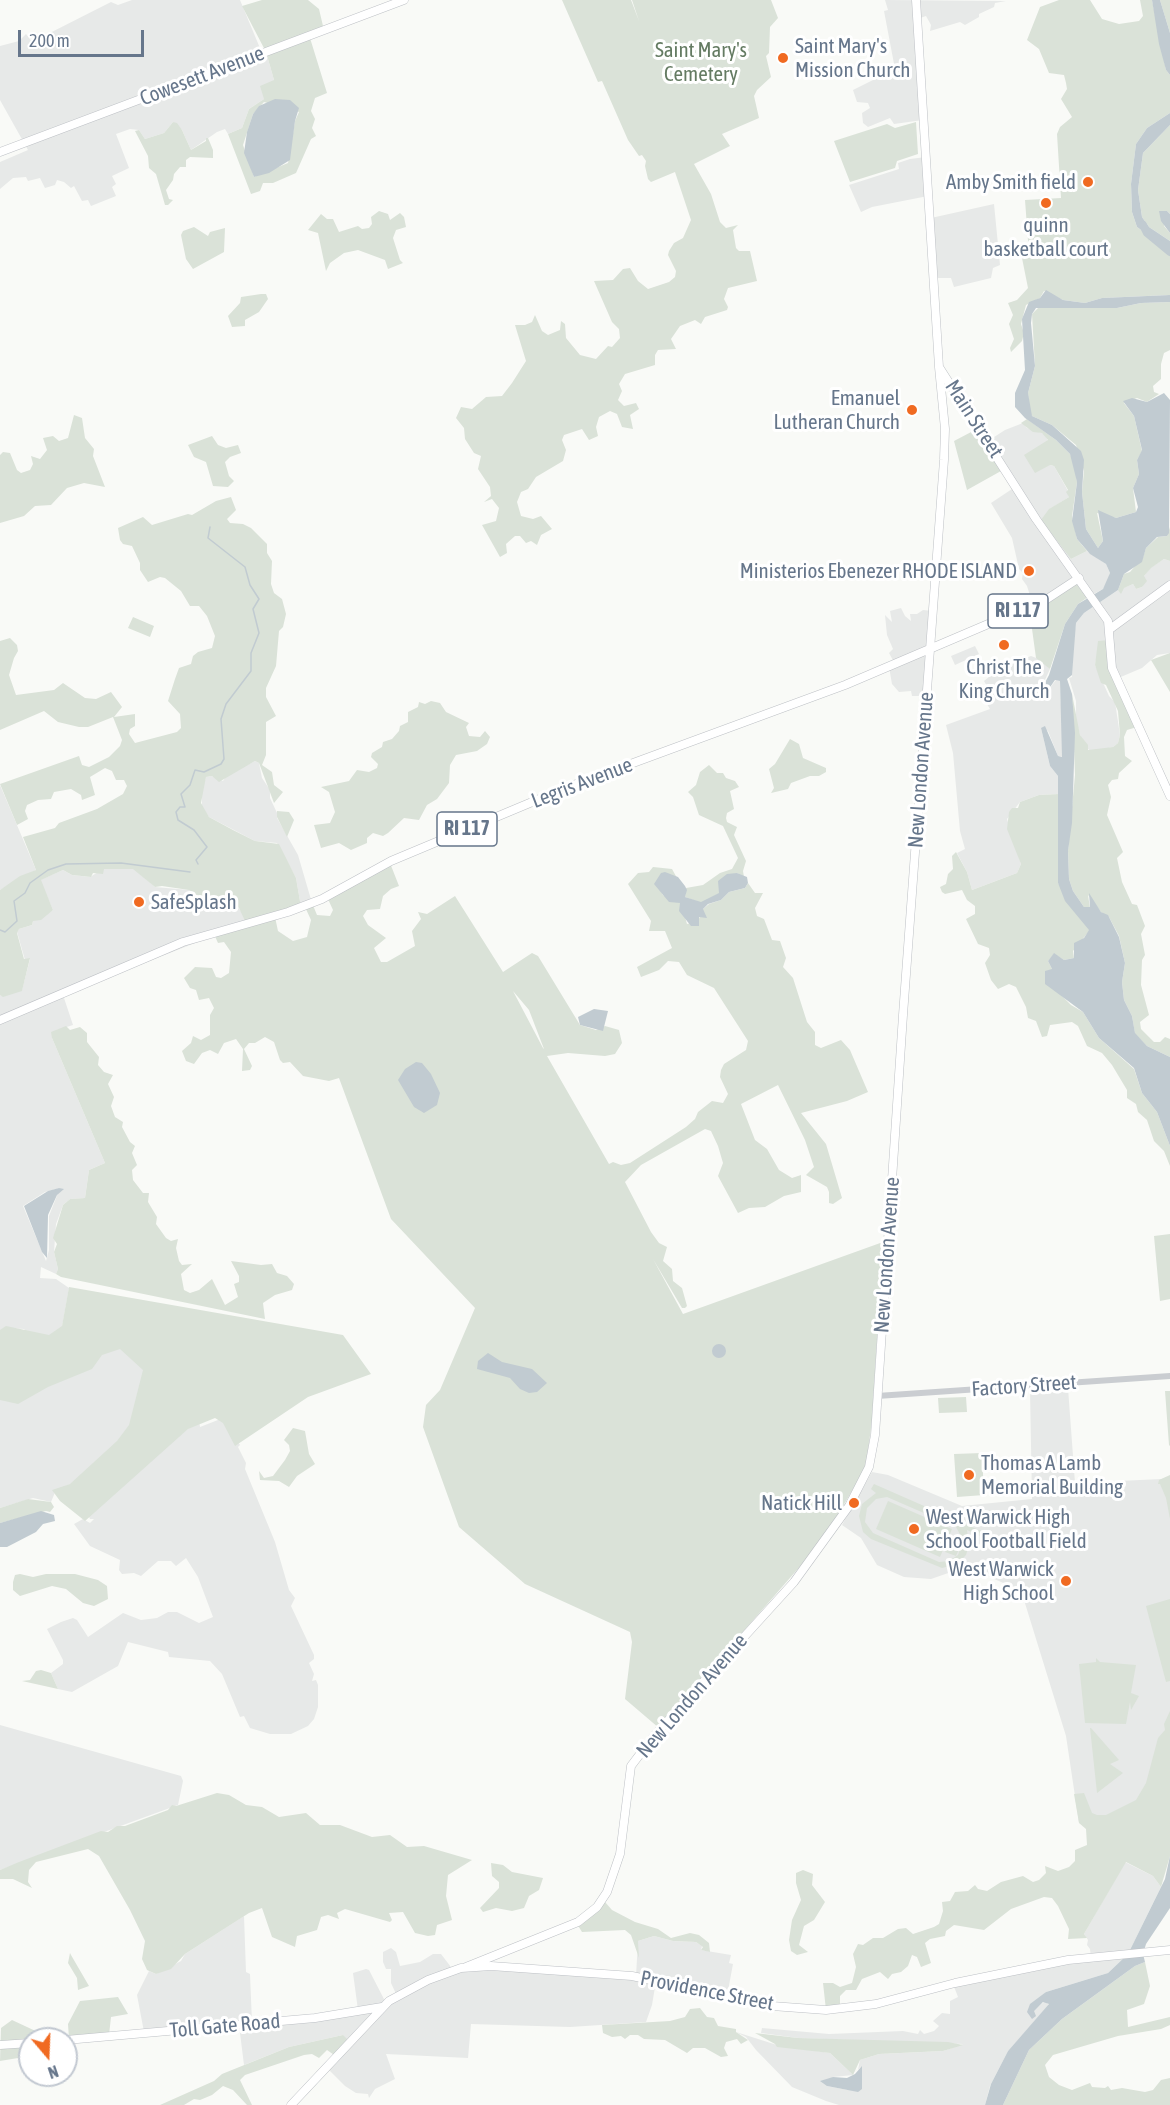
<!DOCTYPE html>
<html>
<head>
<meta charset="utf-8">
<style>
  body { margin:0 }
  #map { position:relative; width:1170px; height:2105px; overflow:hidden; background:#f9faf7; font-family:"Asap Condensed",sans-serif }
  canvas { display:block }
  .north { position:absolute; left:18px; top:2027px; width:60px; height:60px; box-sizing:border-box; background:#fff; border:2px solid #c2c8d1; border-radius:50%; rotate:161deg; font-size:16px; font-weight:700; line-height:24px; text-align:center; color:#66768b }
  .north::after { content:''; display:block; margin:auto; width:21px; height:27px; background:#f06a21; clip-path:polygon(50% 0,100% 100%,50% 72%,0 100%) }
  .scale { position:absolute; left:18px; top:30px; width:126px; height:27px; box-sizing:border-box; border:3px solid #66768b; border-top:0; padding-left:8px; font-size:18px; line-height:21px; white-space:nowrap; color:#66768b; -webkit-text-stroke:4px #fff; paint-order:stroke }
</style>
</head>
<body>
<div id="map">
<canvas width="1170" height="2105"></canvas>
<div class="north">N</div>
<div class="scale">200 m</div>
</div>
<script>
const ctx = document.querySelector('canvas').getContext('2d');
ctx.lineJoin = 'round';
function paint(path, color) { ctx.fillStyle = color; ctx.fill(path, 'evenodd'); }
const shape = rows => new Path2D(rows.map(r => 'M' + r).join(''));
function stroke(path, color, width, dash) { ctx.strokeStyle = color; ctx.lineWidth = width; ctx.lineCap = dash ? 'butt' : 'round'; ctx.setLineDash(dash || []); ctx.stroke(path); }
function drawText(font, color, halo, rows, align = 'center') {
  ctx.font = font + ' "Asap Condensed",sans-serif'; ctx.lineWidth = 6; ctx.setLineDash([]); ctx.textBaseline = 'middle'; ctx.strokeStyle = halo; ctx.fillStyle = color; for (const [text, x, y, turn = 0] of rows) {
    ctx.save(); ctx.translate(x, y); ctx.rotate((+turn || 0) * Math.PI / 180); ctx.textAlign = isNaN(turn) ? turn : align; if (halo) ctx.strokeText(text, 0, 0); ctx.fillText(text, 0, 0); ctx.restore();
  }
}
paint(shape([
  [132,0,240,0,262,53,266,52,274,80,264,99,249,109,242,128,228,134,225,129,217,132,191,150,182,130,173,122,164,133,145,139,139,130,130,129,116,134,129,168,112,176,116,184,112,187,116,196,91,206,88,200,82,201,74,186,71,188,64,182,57,180,55,185,45,188,40,178,28,181,26,177,13,178,0,189,0,162,28,150,0,100,0,46,19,41,26,34,32,42,111,2,118,5],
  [885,0,1006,1,995,3,994,7,979,14,979,17,965,25,960,22,930,31,931,25,926,16,917,19,923,120,894,124,890,118,868,127,863,123,862,113,870,108,868,103,857,102,853,90,895,69,884,11,888,10],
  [926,157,928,196,872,207,861,212,849,185,899,169,898,163,910,159],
  [994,204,1000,265,993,268,991,278,954,287,951,278,934,278,931,218],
  [1023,423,1027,428,1045,434,1048,441,1050,465,1054,466,1068,491,1069,497,1050,509,1071,559,1087,551,1106,564,1110,573,1108,582,1103,589,1092,595,1033,605,1027,586,1022,579,1023,573,1019,569,1012,538,991,503,1015,487,988,441,1005,430],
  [1164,559,1170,561,1170,653,1157,655,1142,668,1116,679,1098,650,1095,665,1109,696,1115,702,1120,735,1118,743,1113,747,1090,752,1080,735,1076,720,1076,701,1069,678,1072,677,1071,655,1076,623,1084,613,1118,590,1133,584,1136,589,1142,587,1144,576,1150,568],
  [901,608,905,616,911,621,910,614,917,614,923,610,932,611,926,696,912,696,911,691,899,692,892,684,889,667,895,664,889,653,893,649,887,635,885,615,892,622,890,611],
  [975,646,979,654,955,665,951,656],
  [1031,656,1044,661,1050,669,1037,697,1046,693,1056,680,1060,681,1063,757,1058,756,1048,731,1041,728,1050,766,1058,776,1059,794,1039,795,1020,802,1007,819,1021,864,1017,873,972,890,967,872,957,853,965,849,960,831,953,753,946,725,990,709,982,696,992,695,984,681,1000,668],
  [255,761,259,763,262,778,270,790,270,798,278,815,277,818,298,855,312,903,301,907,296,878,277,843,255,841,209,817,202,808,202,790,206,777,212,776,223,781,227,775],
  [0,785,36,870,0,890],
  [118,868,135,869,155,887,189,890,209,903,216,901,233,901,244,915,246,923,63,995,73,1025,57,1030,52,1038,105,1163,89,1170,85,1198,70,1199,63,1205,56,1224,54,1252,58,1269,56,1274,41,1267,40,1278,56,1279,69,1288,61,1333,43,1339,28,1334,24,1329,8,1328,0,1333,0,995,3,996,22,990,30,959,25,960,17,932,19,929,32,925,33,921,53,910,40,880,63,870,72,875,90,877,103,869],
  [60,1188,49,1216,49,1250,46,1261,23,1206,45,1192],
  [115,1335,166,1392,80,1480,56,1490,51,1502,33,1498,0,1508,0,1396],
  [1068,1388,1075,1483,1162,1479,1170,1476,1170,1780,1155,1839,1079,1823,1066,1736,1024,1600,1008,1585,985,1575,954,1571,931,1579,904,1577,877,1565,861,1538,842,1525,872,1472,888,1475,962,1506,1032,1499,1030,1390],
  [219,1416,240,1445,238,1447,246,1463,245,1469,275,1542,289,1590,295,1598,291,1606,314,1655,314,1659,309,1663,314,1674,312,1681,316,1680,318,1685,318,1707,314,1719,308,1726,291,1734,270,1734,250,1728,244,1716,240,1717,222,1674,210,1661,169,1657,168,1652,128,1642,118,1666,72,1692,58,1689,51,1673,63,1664,63,1660,47,1629,61,1622,73,1618,77,1620,88,1637,123,1613,141,1620,157,1618,168,1612,177,1612,199,1623,213,1617,198,1577,186,1558,176,1566,171,1561,158,1561,141,1576,134,1573,122,1574,119,1570,120,1560,90,1546,74,1524,83,1519,90,1523,94,1519,90,1519,88,1515,154,1455,199,1420,200,1427,218,1420],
  [0,1725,181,1776,183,1781,178,1805,0,1870],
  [1125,1862,1153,1876,1161,1887,1128,1954,1108,1973,1046,1992,1033,2011,1045,2001,1049,2005,1008,2051,990,2086,985,2105,839,2105,826,2101,792,2087,756,2050,746,2037,736,2032,777,2045,830,2053,853,2075,833,2077,827,2086,848,2090,861,2066,858,2070,860,2060,879,2054,943,2051,963,2044,798,2038,761,2033,762,2028,829,2034,903,2031,918,2034,920,2030,924,2034,934,2031,939,2026,933,2021,942,2013,950,2014,950,2001,958,1997,953,1984,1091,1958,1090,1949,1087,1945,1088,1940,1084,1934],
  [244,1916,246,1972,250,1974,252,2023,358,2010,353,1973,366,1969,369,1970,386,2003,397,1996,391,1983,391,1969,386,1969,383,1962,383,1952,391,1948,396,1952,400,1966,420,1962,433,1954,441,1954,454,1971,466,1967,636,1976,638,1941,654,1936,673,1941,696,1942,702,1946,701,1950,731,1955,729,1963,733,1964,727,1996,656,1981,652,2005,646,2022,570,2027,471,2024,468,2058,386,2054,395,2079,375,2089,369,2098,368,2094,356,2093,345,2086,327,2068,337,2057,343,2035,289,2047,244,2065,239,2025,144,2032,137,1995,149,1971,156,1974,181,1961,185,1954]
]), '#e7e9e8');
paint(shape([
  [262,0,308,0,319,9,323,26,310,38,327,93,315,98,311,111,315,119,312,128,316,136,311,139,296,173,273,183,263,183,260,191,251,194,228,134,242,128,249,109,264,99,260,86,274,80,266,52,242,6],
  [264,102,299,112,295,121,288,163,254,177,243,145,253,114],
  [562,0,631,0,639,21,632,0,771,0,778,18,770,27,769,53,766,56,771,77,757,90,754,96,759,118,722,134,730,146,694,164,711,194,720,222,726,228,738,225,733,230,736,248,739,251,750,251,757,281,728,288,724,299,728,307,727,310,705,317,701,324,695,320,680,326,671,339,676,349,658,350,655,355,655,365,625,374,619,384,622,391,618,400,624,406,636,403,639,409,630,415,633,429,622,427,617,414,610,411,599,417,596,427,598,436,589,440,582,429,564,435,562,440,566,450,563,461,536,477,528,489,521,492,517,502,521,516,533,519,541,516,552,529,541,535,537,545,531,541,526,543,520,536,515,536,506,544,507,553,500,557,482,525,496,521,499,508,492,499,484,502,491,496,490,487,478,469,481,456,474,453,465,439,464,428,456,418,461,407,472,409,486,397,502,396,512,383,526,361,515,325,525,325,532,322,535,315,542,331,548,335,560,330,561,321,565,324,566,338,580,355,596,359,608,346,612,347,620,338,619,329,612,322,594,281,613,280,623,269,630,268,638,281,648,289,669,282,675,277,676,271,668,255,669,251,674,243,683,238,691,220,675,172,651,182,648,179,645,166,646,161,642,155,639,156,628,140,602,81,598,82],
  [1059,0,1090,0,1102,19,1119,24,1139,21,1143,16,1140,0,1152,0,1166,70,1170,75,1170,113,1147,128,1136,144,1131,184,1132,212,1137,227,1170,250,1170,295,1102,298,1085,303,1063,300,1044,291,1040,298,1026,305,1021,324,1024,333,1022,341,1011,352,1010,348,1014,339,1009,324,1013,315,1008,303,1017,300,1028,288,1022,258,1029,254,1025,200,1061,198,1057,134,1060,127,1072,117,1061,99,1067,89,1066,83,1064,75,1049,73,1039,49,1027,40,1040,7],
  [1160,0,1170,0,1170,33,1163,10],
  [173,122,177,123,182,130,191,150,206,141,206,138,208,138,213,150,213,158,190,157,186,160,186,167,180,167,174,174,173,180,166,190,169,199,173,200,168,205,165,205,156,174,149,168,148,156,135,131,139,130,145,139,164,133],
  [916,122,918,154,897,161,895,168,850,182,834,141,887,124,895,128],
  [1170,125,1170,214,1167,211,1164,226,1170,233,1170,241,1149,227,1142,217,1138,190,1143,153],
  [379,211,388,214,390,220,400,213,404,217,406,227,396,230,393,238,400,260,403,263,388,269,385,260,358,250,344,253,330,263,326,271,318,233,308,230,321,214,327,219,333,219,339,232,358,226,362,229,369,228,372,224,371,217],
  [194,227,208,236,210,232,225,228,224,252,193,269,186,259,181,235,183,231],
  [261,294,266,294,268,299,259,312,245,320,245,326,232,327,228,316,240,303,241,297],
  [1170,302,1170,350,1164,353,1161,364,1161,379,1153,386,1154,392,1159,394,1147,402,1137,398,1124,403,1134,416,1142,451,1137,460,1139,474,1133,488,1136,512,1116,518,1097,513,1103,541,1098,548,1086,529,1082,492,1084,471,1076,445,1052,425,1032,416,1029,412,1028,393,1035,366,1032,314,1039,307,1117,308,1141,303],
  [74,415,82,418,85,438,94,449,93,456,105,487,84,483,67,488,51,505,35,506,24,516,0,523,0,455,3,452,10,453,17,470,21,473,30,470,33,464,31,456,40,459,47,450,43,438,53,436,59,441,68,438],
  [1027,419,1056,440,1070,454,1075,465,1077,482,1072,516,1077,539,1087,551,1071,559,1041,520,1049,509,1069,497,1066,492,1068,490,1054,466,1050,465,1035,473,1024,455,1048,440,1042,433,1033,432,1021,423],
  [975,430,1001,471,967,490,954,441],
  [212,436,218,445,226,448,238,445,241,453,230,457,225,462,229,476,234,481,228,487,213,486,206,462,194,457,188,445],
  [231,497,236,510,227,519,230,523,243,524,251,528,267,544,267,553,272,561,271,584,274,593,282,599,286,614,283,627,279,631,276,666,266,688,266,697,276,716,266,722,266,755,262,765,272,772,274,785,283,792,274,803,259,763,255,761,219,782,212,776,206,777,201,803,209,817,233,830,255,841,279,844,296,878,301,907,275,917,278,931,293,941,307,937,311,920,305,907,312,903,317,915,330,916,333,910,327,897,390,863,399,886,391,889,383,896,380,909,367,910,363,916,368,925,386,938,374,948,381,962,387,962,415,946,412,931,421,919,418,912,427,914,455,896,503,972,532,953,538,956,580,1025,596,1030,605,1026,619,1030,622,1043,615,1054,605,1056,568,1053,547,1056,609,1164,613,1162,621,1165,630,1163,686,1127,695,1119,698,1112,712,1101,723,1103,728,1094,720,1077,721,1070,724,1064,746,1050,748,1041,714,988,687,975,679,962,668,961,659,970,641,977,637,967,672,948,665,931,649,931,651,921,628,884,638,873,649,872,653,867,672,869,677,878,659,887,663,895,681,903,687,924,698,921,703,909,709,904,721,900,729,892,745,888,748,883,755,893,763,893,755,908,757,916,764,919,772,940,780,941,786,958,783,967,793,978,807,1022,815,1032,815,1045,821,1048,841,1040,850,1050,868,1092,847,1101,801,1113,826,1144,842,1198,833,1204,829,1203,829,1192,827,1187,806,1175,814,1167,805,1140,778,1085,741,1104,755,1140,767,1149,779,1170,792,1178,801,1175,801,1192,784,1196,765,1207,749,1208,738,1213,718,1176,723,1163,718,1146,711,1131,705,1129,641,1165,625,1182,651,1232,659,1243,667,1247,663,1261,672,1269,673,1281,682,1288,687,1306,685,1308,682,1308,653,1259,683,1314,883,1242,872,1420,866,1467,839,1513,803,1563,659,1728,625,1699,632,1642,630,1632,525,1584,459,1527,423,1427,426,1405,440,1390,475,1308,391,1219,339,1078,329,1081,303,1076,290,1062,283,1063,280,1060,274,1042,265,1037,255,1043,249,1043,244,1049,252,1066,250,1070,242,1071,243,1049,236,1039,224,1043,218,1054,210,1050,202,1053,194,1064,186,1061,182,1051,191,1043,193,1036,201,1040,210,1035,210,1015,214,1008,209,998,199,1000,196,990,190,988,184,978,195,967,212,968,216,977,221,978,229,973,231,952,224,942,218,943,214,934,246,923,239,908,228,901,209,903,189,890,162,886,155,887,133,869,104,869,103,874,93,873,91,877,72,875,63,870,41,880,53,910,41,920,33,921,32,925,19,929,17,933,24,959,30,958,22,991,3,997,0,995,0,890,20,876,36,870,23,837,55,828,59,823,97,809,123,794,127,786,124,780,116,780,112,771,105,768,90,777,95,795,82,800,81,795,71,789,54,792,51,799,38,800,27,805,25,811,28,819,17,825,0,784,79,756,82,765,89,767,109,757,120,746,122,740,113,717,88,727,79,727,58,722,44,711,0,730,0,641,10,638,17,645,18,651,14,658,9,675,16,695,54,690,63,683,85,698,96,699,111,692,122,707,114,717,135,714,135,726,130,729,129,734,135,743,177,732,181,728,180,714,168,701,175,679,179,668,191,664,193,656,198,652,212,648,215,636,207,616,199,606,190,606,181,591,165,578,160,577,148,582,140,570,140,563,132,546,123,544,120,540,118,528,143,517,152,525,188,514,192,515,216,501],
  [513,991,529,1010,544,1049,543,1048],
  [1170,527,1170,561,1164,559,1151,568,1144,576,1147,581,1142,587,1136,589,1133,584,1124,588,1121,594,1118,590,1124,574,1130,572,1143,557,1146,548,1158,537,1167,536],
  [1078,579,1091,595,1078,604,1065,624,1050,669,1036,658,1029,607],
  [133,617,154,626,150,637,128,628],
  [1109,640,1109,650,1137,727,1127,730,1124,737,1125,756,1132,761,1119,773,1118,779,1112,780,1108,785,1111,797,1107,815,1123,852,1117,858,1122,882,1132,904,1137,905,1145,926,1141,934,1145,955,1142,960,1141,985,1149,1015,1140,1022,1141,1029,1154,1042,1160,1042,1165,1037,1170,1039,1170,1057,1147,1046,1135,1034,1132,1016,1124,1000,1122,982,1125,963,1119,936,1109,917,1101,912,1088,895,1090,908,1084,907,1073,891,1069,879,1068,851,1075,775,1072,694,1080,735,1088,745,1088,750,1113,747,1118,743,1120,735,1118,711,1106,685,1101,683,1095,665,1098,641],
  [1170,653,1170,692,1151,660],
  [431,701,440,703,446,712,469,723,466,727,469,736,480,737,485,731,490,737,487,744,477,751,456,755,450,765,449,783,437,799,427,805,419,820,404,818,388,833,383,836,373,833,367,838,367,843,351,850,339,843,321,848,314,825,330,823,335,812,329,792,321,787,349,781,357,770,369,772,377,768,378,764,371,757,372,753,382,747,383,742,392,739,399,731,400,726,408,722,408,712,418,707,419,702,425,704],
  [790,739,799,744,803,758,826,768,826,772,819,776,810,776,791,783,788,789,771,793,774,788,769,769,775,764],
  [709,765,717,773,723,773,726,778,735,781,739,787,730,791,734,809,727,813,726,818,727,822,737,827,734,835,746,861,743,871,744,877,737,873,720,893,701,903,685,897,686,888,703,885,720,873,732,869,738,858,723,826,699,815,693,797,688,792,696,785,700,772],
  [1059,794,1058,883,1090,930,1073,951,1074,958,1064,960,1054,954,1048,961,1052,969,1054,988,1071,1005,1083,1012,1099,1038,1134,1069,1142,1093,1157,1112,1170,1146,1170,1166,1164,1151,1154,1141,1147,1120,1138,1112,1136,1104,1127,1098,1127,1090,1112,1065,1102,1053,1087,1046,1078,1026,1072,1022,1050,1025,1047,1036,1042,1037,1036,1021,1028,1018,1026,1007,1016,987,1009,984,998,989,991,980,985,963,990,955,989,948,978,944,966,919,975,914,975,906,967,900,962,890,945,894,942,892,940,887,946,884,948,874,953,869,952,856,956,852,967,872,972,890,1017,873,1021,864,1007,829,1009,812,1012,808,1018,808,1020,802,1039,795],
  [277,811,289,812,294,820,287,837,277,817],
  [66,1026,70,1030,80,1027,87,1033,87,1042,99,1057,98,1065,104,1072,113,1075,108,1084,114,1097,111,1106,115,1117,123,1122,122,1127,130,1142,135,1146,132,1153,137,1165,132,1170,133,1180,143,1193,149,1193,148,1202,157,1217,156,1224,166,1238,171,1241,178,1239,176,1248,179,1261,182,1265,192,1264,181,1274,184,1290,190,1293,199,1290,212,1279,225,1305,238,1297,234,1284,239,1282,239,1276,231,1261,261,1265,272,1264,277,1273,287,1276,294,1284,292,1290,275,1295,263,1303,265,1319,61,1277,56,1274,58,1269,54,1252,57,1244,53,1238,63,1205,70,1199,85,1198,89,1170,105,1163,52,1038,51,1032],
  [1170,1234,1170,1299,1160,1301,1154,1236],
  [69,1287,343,1335,371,1374,308,1397,235,1446,223,1423,215,1418,188,1429,85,1521,60,1501,52,1490,70,1484,117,1441,129,1425,143,1370,120,1349,102,1355,92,1369,48,1387,18,1404,0,1400,0,1330,6,1326,49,1335,62,1326],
  [1165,1391,1170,1391,1170,1446,1169,1445],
  [966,1397,967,1412,939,1413,938,1398],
  [293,1428,305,1431,309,1454,315,1464,297,1476,289,1487,279,1481,260,1480,259,1471,264,1478,273,1476,285,1460,290,1451,289,1445,284,1440],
  [982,1453,984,1495,957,1497,954,1454],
  [1170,1475,1170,1519,1166,1498,1160,1484,1158,1484,1159,1480],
  [874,1484,997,1538,995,1543,967,1530,969,1545,966,1555,957,1564,942,1568,871,1539,863,1532,859,1516,862,1504,876,1493,871,1489],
  [887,1497,956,1527,963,1540,958,1555,949,1561,939,1562,873,1533,865,1522,867,1508,876,1499],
  [28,1499,51,1502,54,1507,50,1512,46,1511,0,1523,0,1508],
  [888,1501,952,1529,940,1557,876,1529],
  [952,1538,962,1542,956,1556,945,1552],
  [20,1574,33,1577,46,1574,75,1574,98,1580,107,1586,108,1599,94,1606,83,1603,66,1589,52,1586,20,1596,13,1590,13,1582,15,1575],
  [1170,1599,1170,1681,1166,1682,1146,1606],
  [1096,1658,1100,1662,1136,1665,1131,1693,1139,1696,1131,1710,1130,1702,1126,1724,1085,1723,1079,1664,1096,1662],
  [41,1670,51,1673,58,1689,22,1681,30,1680,36,1671],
  [1170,1711,1170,1856,1161,1887,1153,1876,1126,1862,1084,1934,1087,1938,1068,1939,1069,1929,1058,1906,1052,1898,1044,1897,1011,1909,984,1930,954,1925,946,1931,945,1936,930,1939,925,1943,931,1963,921,1967,917,1957,912,1955,908,1966,901,1972,892,1974,888,1979,880,1972,862,1979,856,1990,846,1990,840,1996,840,2009,826,2010,823,1983,833,1983,840,1987,852,1983,856,1967,853,1954,858,1944,863,1945,873,1938,883,1938,898,1929,906,1928,913,1934,934,1927,939,1924,943,1911,942,1902,950,1901,955,1892,968,1891,975,1885,978,1889,987,1891,1001,1882,1023,1876,1033,1882,1039,1880,1046,1873,1045,1866,1058,1871,1069,1867,1075,1861,1075,1850,1087,1845,1086,1829,1079,1823,1074,1794,1084,1793,1092,1813,1097,1815,1106,1815,1136,1800,1146,1783,1158,1738,1165,1730,1164,1724],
  [1090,1728,1091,1728,1119,1760,1110,1764,1123,1773,1097,1793],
  [217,1793,229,1795,246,1805,262,1807,279,1817,306,1813,320,1825,340,1825,372,1837,390,1835,407,1847,424,1846,472,1860,448,1875,446,1896,452,1920,437,1925,435,1935,428,1936,415,1933,403,1912,389,1913,392,1920,390,1922,345,1909,337,1913,339,1919,328,1915,321,1917,317,1930,297,1936,295,1947,272,1937,262,1908,249,1913,185,1954,171,1969,156,1974,147,1970,142,1959,145,1941,130,1910,99,1856,88,1849,36,1862,29,1870,28,1882,32,1888,13,1879,0,1879,0,1870,19,1862,101,1831,108,1832,117,1826,125,1826,168,1810,172,1805,176,1806],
  [491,1863,503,1865,512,1872,543,1878,539,1890,529,1896,524,1908,512,1911,496,1908,483,1912,480,1908,499,1888,499,1882,492,1876],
  [803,1870,813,1874,812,1885,825,1902,814,1920,804,1926,799,1945,808,1952,797,1955,791,1951,789,1940,792,1920,801,1900,796,1883,796,1873],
  [605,1902,612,1910,635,1922,658,1929,671,1938,690,1933,699,1935,709,1943,710,1952,701,1950,703,1947,696,1942,673,1941,654,1936,638,1941,639,1958,631,1935,625,1930,582,1932,577,1924],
  [70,1953,71,1955,89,1986,78,1990,77,1978,68,1963],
  [1145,1962,1150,1986,1144,2004,1127,2010,1128,2027,1170,2017,1170,2025,1161,2029,1118,2036,1053,2055,1045,2065,1049,2077,1059,2085,1072,2090,1090,2083,1092,2087,1105,2088,1108,2086,1111,2090,1122,2088,1145,2092,1153,2090,1161,2080,1170,2078,1170,2105,1003,2105,1029,2050,1062,2019,1135,1966],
  [118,1997,128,2014,111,2017,109,2035,69,2039,68,2024,80,2001],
  [700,2008,707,2017,714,2018,718,2026,736,2029,736,2032,748,2040,741,2044,737,2039,726,2042,724,2048,728,2056,721,2057,705,2048,693,2048,687,2053,665,2040,644,2039,638,2035,630,2035,625,2039,621,2036,612,2037,603,2033,602,2025,670,2021,685,2017,690,2009],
  [12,2020,42,2034,41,2039,30,2039,30,2056,0,2061,1,2028],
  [755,2033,798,2038,948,2042,963,2045,943,2051,879,2054,860,2060,853,2075,830,2053,777,2047,775,2044],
  [343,2035,350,2042,337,2057,327,2050,319,2058,312,2054,304,2055,245,2075,240,2080,252,2105,247,2105,233,2090,223,2086,212,2095,200,2100,194,2099,184,2105,160,2105,214,2081,222,2074,289,2047]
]), '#dae2d8');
paint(shape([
  [1152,0,1160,0,1170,33,1170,75,1166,70,1159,44],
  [275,99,290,100,299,108,295,121,290,160,269,173,254,177,244,153,247,132,253,114,259,106],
  [1170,113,1170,125,1143,153,1138,190,1142,217,1149,227,1170,241,1170,250,1137,227,1132,212,1131,184,1136,144,1147,128],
  [1159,211,1167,211,1170,214,1170,233,1161,221],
  [1046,290,1063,300,1085,303,1102,298,1170,295,1170,302,1141,303,1117,308,1036,308,1032,314,1031,323,1035,366,1028,393,1032,416,1052,425,1081,451,1084,460,1082,492,1086,529,1098,548,1103,541,1098,510,1116,518,1136,512,1138,507,1133,488,1139,474,1137,460,1142,450,1134,416,1123,401,1132,398,1147,402,1164,393,1170,400,1169,533,1167,536,1157,537,1146,548,1142,562,1124,574,1118,590,1084,613,1076,623,1072,675,1067,679,1072,694,1075,733,1072,823,1068,851,1069,879,1073,891,1084,907,1090,907,1089,893,1101,912,1108,915,1119,937,1125,963,1122,982,1124,1000,1132,1016,1135,1033,1147,1046,1170,1057,1170,1146,1157,1112,1142,1093,1134,1068,1099,1038,1083,1012,1045,984,1045,971,1052,969,1048,961,1054,953,1064,960,1074,958,1074,943,1084,938,1089,930,1065,901,1058,883,1058,776,1050,766,1041,728,1045,726,1058,756,1062,757,1060,681,1055,680,1046,693,1038,700,1037,698,1049,675,1065,624,1078,604,1103,589,1110,573,1106,564,1090,554,1077,539,1072,521,1077,482,1070,454,1056,440,1025,418,1015,407,1015,393,1025,370,1022,319,1029,302,1040,298],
  [665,872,678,877,685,886,687,890,685,897,701,902,719,893,718,881,727,874,737,873,747,877,748,883,745,888,729,892,721,900,708,904,703,909,707,918,699,917,699,926,691,926,679,911,680,903,669,902,654,884,661,873],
  [594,1009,608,1011,603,1031,580,1025,578,1017],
  [416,1062,422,1063,431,1074,440,1093,437,1105,424,1113,414,1107,398,1080,405,1069],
  [59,1188,64,1189,57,1195,48,1215,47,1258,42,1252,24,1206,48,1191],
  '712 1351a7 7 0 1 1 14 0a7 7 0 1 1-14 0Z',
  [488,1353,502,1362,532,1369,547,1383,537,1392,529,1393,520,1389,510,1378,477,1369,478,1361],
  [41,1511,54,1515,55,1521,43,1524,36,1532,7,1547,0,1547,0,1523],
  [1170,1856,1170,1908,1146,1944,1143,1954,1145,1962,1135,1966,1062,2019,1029,2050,1003,2105,985,2105,991,2084,1008,2051,1049,2004,1043,2002,1034,2011,1036,2016,1032,2019,1027,2012,1030,2004,1046,1992,1108,1973,1128,1954,1165,1879],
  [862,2066,862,2089,858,2092,827,2086,820,2081,833,2077,847,2078,855,2074]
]), '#c1cbd1');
stroke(shape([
  [198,864,196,860,207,847,194,830,178,820,176,812,180,807,185,807,181,794,190,785,195,770,204,772,221,764,224,759,221,719,226,704,251,671,251,653,259,633,253,609,259,599,250,585,245,567,208,538,210,527],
  [0,930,5,932,17,921,14,901,25,893,30,883,48,870,66,864,121,863,190,872]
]), '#c1cbd1', 1.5);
stroke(shape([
  [1143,225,1147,233,1170,252]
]), '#c1cbd1', 8);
const major = shape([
  [916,0,939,367,1036,519,1108,621,1112,668,1170,796],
  [0,152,404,0],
  [1110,629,1170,585],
  [0,1020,183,942,288,912,322,899,391,861,568,787,845,685,1047,599,1079,578],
  [466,1967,578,1922,597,1907,607,1892,620,1854,631,1766,653,1737,794,1582,849,1506,869,1467,875,1435,903,1015,944,460,945,429,939,367],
  [66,2040,315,2018,382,2007],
  [0,2045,30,2043],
  [291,2105,389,2001,428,1980,461,1968,491,1966,632,1976,772,2006,826,2010,876,2004,955,1983,1068,1960,1170,1950]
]);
stroke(major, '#bdc0c5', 9);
stroke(shape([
  [877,1396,1170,1376]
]), '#cacdd1', 6);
stroke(major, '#fff', 8);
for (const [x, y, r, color] of [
  [783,58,6,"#f06a21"],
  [1088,182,6,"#f06a21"],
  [1046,203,6,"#f06a21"],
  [912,410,6,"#f06a21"],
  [1029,571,6,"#f06a21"],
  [1004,645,6,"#f06a21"],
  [139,902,6,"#f06a21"],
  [969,1475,6,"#f06a21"],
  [854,1503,6,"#f06a21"],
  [914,1529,6,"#f06a21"],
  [1066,1581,6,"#f06a21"]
]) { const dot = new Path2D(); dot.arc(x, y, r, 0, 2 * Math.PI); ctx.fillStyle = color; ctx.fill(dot); stroke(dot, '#fff', 2); }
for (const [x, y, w] of [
  [1018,611,60],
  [467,829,60]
]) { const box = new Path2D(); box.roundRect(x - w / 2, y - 17, w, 34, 4.5); ctx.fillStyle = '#fff'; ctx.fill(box); stroke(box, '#66768b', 1.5); }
drawText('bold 20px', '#66768b', null, [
  ["RI 117",1018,611],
  ["RI 117",467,829]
]);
drawText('21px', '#66768b', '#fff', [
  ["Saint Mary's",795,46,"left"],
  ["Mission Church",795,70,"left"],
  ["Amby Smith field",1076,182],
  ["quinn",1046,225,"center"],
  ["basketball court",1046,249,"center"],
  ["Emanuel",900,398],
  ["Lutheran Church",900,422],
  ["Ministerios Ebenezer RHODE ISLAND",1017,571],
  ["Christ The",1004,667,"center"],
  ["King Church",1004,691,"center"],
  ["SafeSplash",151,902,"left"],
  ["Thomas A Lamb",981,1463,"left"],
  ["Memorial Building",981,1487,"left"],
  ["Natick Hill",842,1503],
  ["West Warwick High",926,1517,"left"],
  ["School Football Field",926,1541,"left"],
  ["West Warwick",1054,1569],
  ["High School",1054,1593]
], 'right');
drawText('21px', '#647b62', '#fff', [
  ["Saint Mary's",701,50],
  ["Cemetery",701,74]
]);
drawText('21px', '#66768b', '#fff', [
  ["Cowesett Avenue",202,76,-21],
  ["Main Street",974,419,57],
  ["New London Avenue",921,770,-86],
  ["Legris Avenue",582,783,-21],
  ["New London Avenue",887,1255,-86],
  ["Factory Street",1024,1386,-4],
  ["New London Avenue",692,1696,-49],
  ["Providence Street",707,1991,11],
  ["Toll Gate Road",225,2026,-5]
]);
</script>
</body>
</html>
